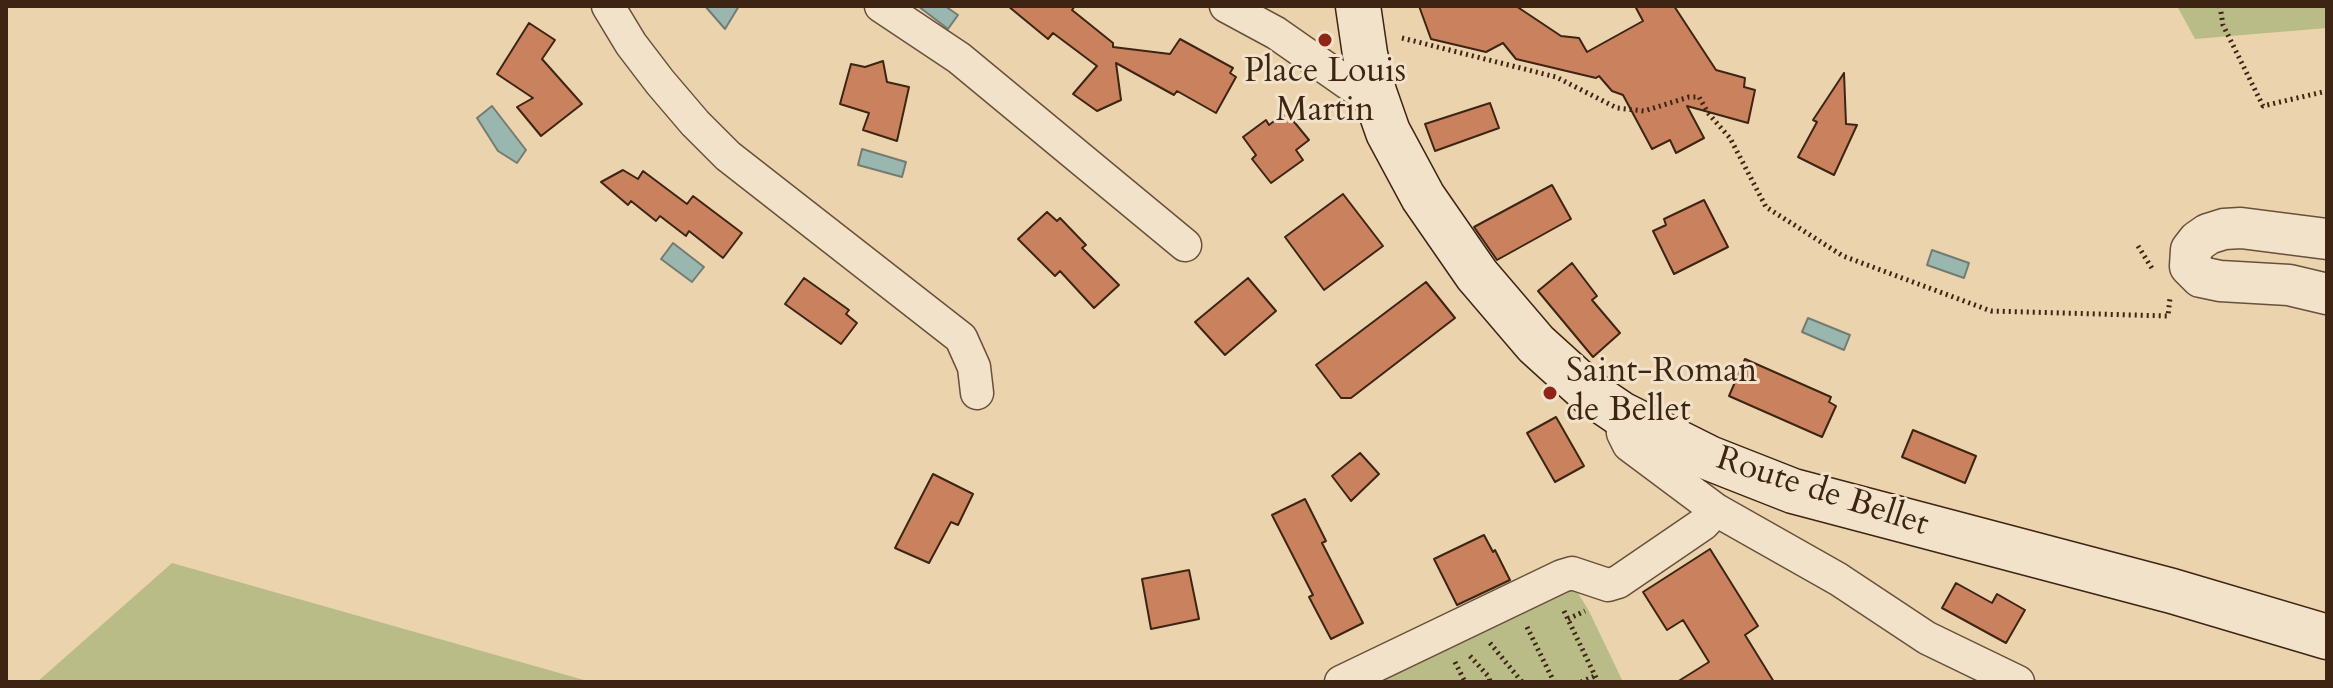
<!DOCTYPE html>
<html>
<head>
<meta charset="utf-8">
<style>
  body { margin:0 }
  #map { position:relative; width:2333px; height:688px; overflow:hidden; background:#ebd3ad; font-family:Cardo,serif }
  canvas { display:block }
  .frame { position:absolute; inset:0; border:8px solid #3d2413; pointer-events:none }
</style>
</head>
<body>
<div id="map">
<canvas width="2333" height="688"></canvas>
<div class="frame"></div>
</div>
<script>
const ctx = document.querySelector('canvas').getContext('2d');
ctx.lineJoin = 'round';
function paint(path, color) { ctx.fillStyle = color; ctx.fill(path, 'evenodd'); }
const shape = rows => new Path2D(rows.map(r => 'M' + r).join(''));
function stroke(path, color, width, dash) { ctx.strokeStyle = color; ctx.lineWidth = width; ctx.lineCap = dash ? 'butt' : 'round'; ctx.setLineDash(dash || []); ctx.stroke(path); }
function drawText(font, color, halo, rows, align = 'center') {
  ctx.font = font + ' Cardo,serif'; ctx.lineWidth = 6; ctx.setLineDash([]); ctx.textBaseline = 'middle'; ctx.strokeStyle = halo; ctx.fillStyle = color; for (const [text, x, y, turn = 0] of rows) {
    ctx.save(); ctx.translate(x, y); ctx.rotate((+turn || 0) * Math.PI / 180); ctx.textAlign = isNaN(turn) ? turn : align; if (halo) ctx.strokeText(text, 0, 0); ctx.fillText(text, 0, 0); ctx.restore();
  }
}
paint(shape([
  [2177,6,2327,6,2327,28,2195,39],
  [172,563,591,682,37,682],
  [1570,580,1589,611,1623,682,1358,682]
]), '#babc88');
const water = shape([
  [705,6,739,6,725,29,705,6],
  [918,6,945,6,958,15,948,29,918,6],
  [492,106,526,150,517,163,498,151,477,118,492,106],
  [862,149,906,162,902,177,858,165,862,149],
  [673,243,704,267,692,282,661,259,673,243],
  [1932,250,1969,263,1964,278,1927,265,1932,250],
  [1808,318,1850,335,1844,350,1802,332,1808,318]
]);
paint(water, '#99b7af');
stroke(water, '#747c71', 2);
const building = shape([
  [1008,6,1075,6,1072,10,1113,43,1113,47,1170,54,1180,39,1233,68,1230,73,1236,77,1216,113,1177,91,1174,95,1116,63,1121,100,1097,111,1073,94,1097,66,1053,33,1048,39,1008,6],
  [1419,6,1516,6,1561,36,1579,38,1587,52,1643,21,1635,6,1674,6,1716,70,1745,78,1744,87,1755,90,1748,123,1687,106,1704,138,1676,153,1670,140,1652,149,1623,95,1612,91,1599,76,1596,78,1516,59,1503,43,1486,52,1431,39,1419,6],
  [529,23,555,40,542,59,582,104,541,136,517,107,533,98,497,74,529,23],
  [883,61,887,82,909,87,897,141,863,130,869,113,840,104,851,64,865,67,883,61],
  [1844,73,1846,124,1857,125,1834,175,1798,157,1817,122,1813,120,1844,73],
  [1490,103,1499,128,1435,151,1425,124,1490,103],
  [1286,112,1309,140,1296,150,1303,160,1271,183,1252,159,1256,155,1243,137,1266,120,1269,125,1286,112],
  [623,170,638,179,643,171,687,204,693,196,742,233,723,258,689,231,686,236,660,216,656,221,631,201,628,205,601,182,623,170],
  [1552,185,1571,219,1497,260,1474,227,1552,185],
  [1343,194,1383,246,1324,290,1285,237,1343,194],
  [1704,200,1728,247,1674,274,1653,231,1666,225,1664,219,1704,200],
  [1047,212,1057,221,1060,218,1086,245,1082,248,1119,285,1094,308,1060,271,1055,276,1018,239,1047,212],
  [1572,263,1597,296,1592,300,1620,333,1593,357,1538,291,1572,263],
  [804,278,849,310,846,314,857,323,841,344,785,304,804,278],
  [1248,278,1276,311,1225,355,1195,322,1248,278],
  [1426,282,1455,318,1351,398,1341,398,1316,365,1426,282],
  [1745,359,1831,397,1829,402,1836,406,1822,437,1729,396,1745,359],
  [1556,417,1584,466,1555,482,1527,433,1556,417],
  [1913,430,1976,456,1965,483,1902,457,1913,430],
  [1360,453,1379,474,1351,501,1332,476,1360,453],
  [933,474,973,494,958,525,951,522,929,563,895,548,933,474],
  [1305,499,1326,541,1322,543,1363,623,1331,639,1309,597,1313,595,1272,515,1305,499],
  [1484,535,1493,552,1495,550,1510,580,1457,605,1434,559,1484,535],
  [1710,549,1758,626,1745,635,1774,682,1677,682,1709,662,1683,620,1667,630,1643,592,1710,549],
  [1189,570,1199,619,1151,629,1142,579,1189,570],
  [1956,583,1992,603,1997,594,2025,610,2006,643,1942,608,1956,583]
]);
paint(building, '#c9825d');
stroke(building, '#3d2413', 2);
const minor = shape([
  [608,6,631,44,660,82,695,123,728,156,961,338,974,367,977,393],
  [881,6,959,58,1185,245],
  [1226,6,1276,33,1359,91,1374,92],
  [1621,414,1623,433,1629,445,1716,510,1838,579,1927,638,2018,682],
  [1341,682,1562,576,1572,573,1608,585,1618,582,1703,524,1716,510]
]);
const tertiary = shape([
  [2327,239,2241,228,2224,229,2208,234,2198,241,2191,250,2190,266,2201,277,2220,281,2289,285,2327,294]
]);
const secondary = shape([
  [1358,6,1365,54,1374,92,1388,132,1423,197,1477,275,1536,344,1590,393,1621,414,1709,458,1793,491,2172,591,2327,637]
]);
stroke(minor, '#68503a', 35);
stroke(tertiary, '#68503a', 43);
stroke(secondary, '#3d2413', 47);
stroke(shape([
  [2220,6,2223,25,2263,106,2327,91],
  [1402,38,1556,77,1617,108,1644,111,1689,97,1699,97,1708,113,1730,138,1766,207,1843,256,1991,311,2168,316,2170,298],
  [2138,246,2153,270],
  [1564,611,1598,682],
  [1568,619,1585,611],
  [1527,627,1554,682],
  [1490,643,1522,682],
  [1470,656,1489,677,1490,682],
  [1455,662,1465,682],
  [1581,682,1595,676]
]), '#3d2413', 5, [2, 4]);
stroke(minor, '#f2e2ca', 32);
stroke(tertiary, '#f2e2ca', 40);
stroke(secondary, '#f2e2ca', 44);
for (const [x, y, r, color] of [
  [1325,40,8,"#8f2418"],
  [1550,393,8,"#8f2418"]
]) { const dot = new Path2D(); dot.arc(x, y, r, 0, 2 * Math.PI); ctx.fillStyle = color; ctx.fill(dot); stroke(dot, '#f2e2ca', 3); }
drawText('34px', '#3d2413', '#f2e2ca', [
  ["Place Louis",1325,73],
  ["Martin",1325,112],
  ["Saint-Roman",1566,373,"left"],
  ["de Bellet",1566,412,"left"]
]);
drawText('34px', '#3d2413', '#f2e2ca', [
  ["Route de Bellet",1822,493,18]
]);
</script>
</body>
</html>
